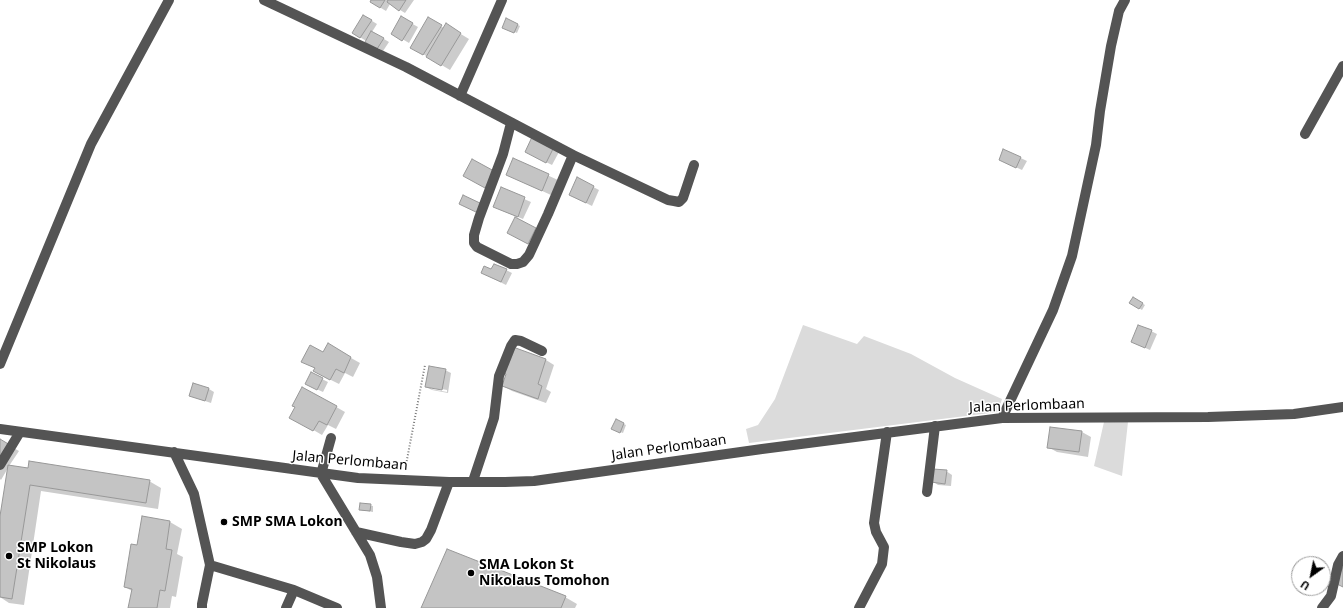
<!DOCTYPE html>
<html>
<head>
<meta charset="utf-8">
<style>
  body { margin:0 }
  #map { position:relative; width:1343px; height:608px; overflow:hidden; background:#fff; font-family:"Noto Sans",sans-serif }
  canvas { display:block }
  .north { position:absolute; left:1291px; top:556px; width:40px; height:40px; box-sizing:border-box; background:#fff; border:1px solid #999; border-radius:50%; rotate:213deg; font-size:11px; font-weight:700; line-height:16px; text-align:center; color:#000 }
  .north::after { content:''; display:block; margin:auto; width:14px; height:18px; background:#000; clip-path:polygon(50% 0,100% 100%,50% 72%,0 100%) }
</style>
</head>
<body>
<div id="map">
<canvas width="1343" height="608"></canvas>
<div class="north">U</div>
</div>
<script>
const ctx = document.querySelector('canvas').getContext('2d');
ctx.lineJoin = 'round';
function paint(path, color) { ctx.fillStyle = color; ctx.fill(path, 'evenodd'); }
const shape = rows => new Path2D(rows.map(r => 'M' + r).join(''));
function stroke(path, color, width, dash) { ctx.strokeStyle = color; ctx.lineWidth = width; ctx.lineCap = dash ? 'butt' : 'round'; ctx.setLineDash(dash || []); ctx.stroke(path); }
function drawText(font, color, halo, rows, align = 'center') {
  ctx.font = font + ' "Noto Sans",sans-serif'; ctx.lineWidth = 3; ctx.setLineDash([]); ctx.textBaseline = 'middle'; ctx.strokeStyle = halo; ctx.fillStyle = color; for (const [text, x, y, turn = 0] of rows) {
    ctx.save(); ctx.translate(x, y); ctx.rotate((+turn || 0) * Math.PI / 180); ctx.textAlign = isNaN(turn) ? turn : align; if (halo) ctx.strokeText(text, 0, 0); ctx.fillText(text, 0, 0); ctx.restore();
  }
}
paint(shape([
  [803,325,857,344,864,336,911,354,955,378,1002,399,998,412,749,443,746,429,758,425,775,399],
  [1104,422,1128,422,1122,476,1094,466]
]), '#dbdbdb');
paint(shape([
  [372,0,414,0,405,13,390,4,386,11,371,2],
  [364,16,377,24,372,32,389,42,383,51,353,33],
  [402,18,418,27,409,43,392,33],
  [428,19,444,28,446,25,469,39,450,70,411,47],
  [518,25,520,26,517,33,506,28],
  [533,138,559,152,552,165,532,155],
  [1004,150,1027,161,1022,170,1005,162],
  [514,160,558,180,551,195,507,175],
  [578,179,599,190,592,206,570,195],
  [501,189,531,202,523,219,500,210],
  [506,270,512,273,506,285,482,273],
  [1133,298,1145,305,1142,310,1130,303],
  [1151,331,1157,334,1150,350,1132,342],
  [328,345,360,363,353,377,345,373,339,384,323,376,316,369,303,361,324,353],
  [514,349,546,360,554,365,546,389,551,392,546,403,512,391,503,386],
  [445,370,451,373,448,393,432,390,426,387],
  [431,387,447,390,447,392,431,389],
  [322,379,328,382,323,392,312,387],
  [303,388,345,412,336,429,328,425,322,435,291,417],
  [209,389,214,392,211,403,190,396],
  [616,420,626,425,623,433,615,430],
  [1051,428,1082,432,1091,437,1088,457,1057,452,1048,447],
  [0,440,19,451,9,466,149,481,161,488,158,509,41,491,24,605,9,603,0,597,0,522,8,468,1,480,0,479],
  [946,471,952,475,951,486,938,485,932,481],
  [361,504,373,506,373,512,361,510],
  [143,517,170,522,182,529,177,554,183,557,176,597,172,596,170,608,129,608,132,591,125,587,138,546],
  [565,597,577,604,575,608,422,608]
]), '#0003');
const building = shape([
  [371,0,385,0,380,8,370,2,371,0],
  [388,0,406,0,399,11,387,2,388,0],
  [363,15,372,20,360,38,352,33,363,15],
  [401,16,413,23,402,41,391,34,401,16],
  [428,17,442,25,423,55,410,48,428,17],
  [506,18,518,24,514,33,502,28,506,18],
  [446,23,461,33,441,66,426,57,446,23],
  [371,31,384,38,377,49,365,42,371,31],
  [532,137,554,147,546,163,525,152,532,137],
  [1003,149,1021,157,1016,168,999,160,1003,149],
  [513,158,549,174,542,191,506,175,513,158],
  [472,159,494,171,485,188,463,176,472,159],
  [577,177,594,186,586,203,569,195,577,177],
  [501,187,525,197,518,217,493,207,501,187],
  [463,195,482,204,478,213,459,204,463,195],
  [515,217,536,228,528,244,507,233,515,217],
  [494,264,507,269,501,282,481,273,484,266,491,269,494,264],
  [1133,297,1143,303,1139,309,1129,303,1133,297],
  [1138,325,1152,330,1145,348,1131,342,1138,325],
  [328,343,351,357,344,373,336,369,330,380,313,371,315,368,301,362,310,345,323,352,328,343],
  [513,347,546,359,538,384,542,386,538,399,502,386,506,374,504,373,513,347],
  [429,366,446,369,442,390,425,387,429,366],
  [311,372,323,378,317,390,305,384,311,372],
  [193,383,209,388,205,401,189,396,193,383],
  [302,387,337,406,327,425,319,421,313,431,289,418,295,407,292,406,302,387],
  [616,419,624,423,620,433,611,429,616,419],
  [1050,427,1082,431,1079,452,1047,448,1050,427],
  [0,439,10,445,0,463,0,439],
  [29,461,150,480,146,503,30,485,12,599,0,597,0,516,8,465,28,468,29,461],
  [933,469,947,470,945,484,931,482,933,469],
  [360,503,371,504,370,511,359,510,360,503],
  [142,516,170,521,166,549,172,550,165,591,160,590,157,608,128,608,132,589,124,587,131,544,137,545,142,516],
  [447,549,566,596,561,608,421,608,447,549],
  [1343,567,1343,587,1335,583,1343,567]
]);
paint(building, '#c4c4c4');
stroke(building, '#989898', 1);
stroke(shape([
  [405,470,425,365]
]), '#767676', 2, [1, 2]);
stroke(shape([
  [264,0,406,67,573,155,548,214,529,255,523,262,517,264,511,264,477,247,474,243,474,235,479,218,503,154,511,123],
  [460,96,502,0],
  [1305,134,1343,66],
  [573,155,668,200,674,201,679,202,683,198,694,165],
  [0,364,91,144,169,0],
  [1002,418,1053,310,1072,256,1096,145,1100,111,1111,46,1119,11,1125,0],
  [0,429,358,478,449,482,505,482,534,481,762,449,1002,418,1208,417,1294,414,1343,407],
  [331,438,321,474,370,555,377,577,381,608],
  [174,452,194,494,210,565,294,590,337,608],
  [0,465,20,432],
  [473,481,494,418,499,376,511,346,515,340,521,341,542,351],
  [927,492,935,426],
  [356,532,401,542,415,544,422,542,426,539,431,530,449,482],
  [202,608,202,604,210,565],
  [286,608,294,590],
  [859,608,882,564,884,547,876,532,874,523,887,432],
  [1322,608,1331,596,1338,565,1343,556]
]), '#545454', 10);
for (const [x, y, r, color] of [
  [224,522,4,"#000"],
  [9,556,4,"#000"],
  [471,573,4,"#000"]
]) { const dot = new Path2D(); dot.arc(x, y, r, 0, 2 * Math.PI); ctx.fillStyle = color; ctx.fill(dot); stroke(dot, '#fff', 1.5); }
drawText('14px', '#000', '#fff', [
  ["Jalan Perlombaan",1027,406,-2],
  ["Jalan Perlombaan",669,448,-8],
  ["Jalan Perlombaan",350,461,5]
]);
drawText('bold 14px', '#000', '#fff', [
  ["SMP SMA Lokon",232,522],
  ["SMP Lokon",17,548],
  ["St Nikolaus",17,564],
  ["SMA Lokon St",479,565],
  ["Nikolaus Tomohon",479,581]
], 'left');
</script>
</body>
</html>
